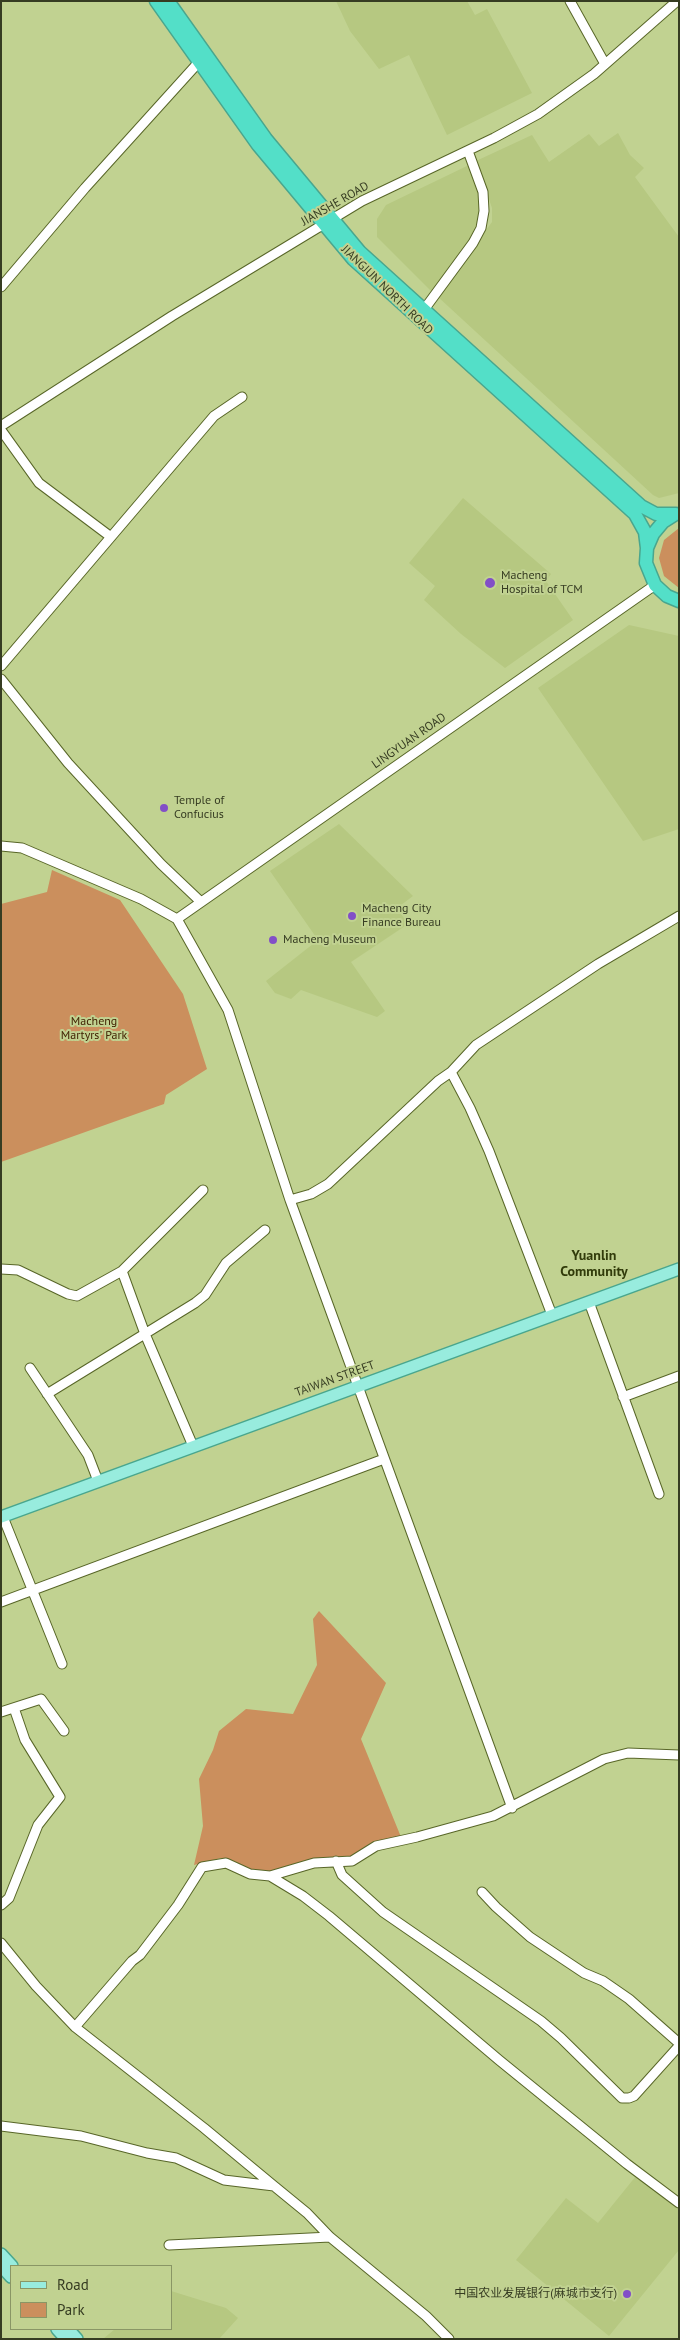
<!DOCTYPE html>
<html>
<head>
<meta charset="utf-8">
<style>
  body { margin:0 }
  #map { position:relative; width:680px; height:2340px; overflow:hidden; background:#c1d291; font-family:"PT Sans",sans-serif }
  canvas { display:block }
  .frame { position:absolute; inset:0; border:2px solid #363c22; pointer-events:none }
  .legend { position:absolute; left:10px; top:2265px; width:162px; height:65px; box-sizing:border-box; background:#c1d291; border:1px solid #899665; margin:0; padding:6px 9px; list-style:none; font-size:15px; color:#363c22 }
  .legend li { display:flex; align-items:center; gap:10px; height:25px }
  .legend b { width:25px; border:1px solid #899665 }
</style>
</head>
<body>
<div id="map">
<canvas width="680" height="2340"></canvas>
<div class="frame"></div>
<ul class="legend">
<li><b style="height:6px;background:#98ecde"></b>Road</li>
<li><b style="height:14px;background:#cb8f5d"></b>Park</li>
</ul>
</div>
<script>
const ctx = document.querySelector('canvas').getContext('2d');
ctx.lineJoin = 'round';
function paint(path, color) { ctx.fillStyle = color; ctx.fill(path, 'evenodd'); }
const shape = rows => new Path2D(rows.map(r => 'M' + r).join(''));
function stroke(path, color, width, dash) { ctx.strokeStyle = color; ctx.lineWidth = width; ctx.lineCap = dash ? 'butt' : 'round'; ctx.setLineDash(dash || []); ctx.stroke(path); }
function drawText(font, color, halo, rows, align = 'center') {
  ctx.font = font + ' "PT Sans","Noto Sans SC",sans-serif'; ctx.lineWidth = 4; ctx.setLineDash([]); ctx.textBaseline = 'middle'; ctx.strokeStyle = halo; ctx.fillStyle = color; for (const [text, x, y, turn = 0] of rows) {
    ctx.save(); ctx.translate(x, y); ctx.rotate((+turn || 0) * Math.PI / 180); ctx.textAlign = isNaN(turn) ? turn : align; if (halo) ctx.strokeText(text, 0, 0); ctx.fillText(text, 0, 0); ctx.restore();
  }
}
paint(shape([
  [336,1,467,1,475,15,487,9,532,93,447,135,409,55,379,69,350,31],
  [618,133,630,155,644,168,635,177,679,237,679,493,659,498,653,495,437,296,492,222,492,208,476,161,532,135,549,162,589,134,599,146],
  [469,165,481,200,479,218,467,245,432,292,377,237,377,219,386,205],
  [463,498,551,574,546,581,573,620,505,668,461,634,424,600,435,586,409,563],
  [629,625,679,636,679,829,643,841,538,688],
  [339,824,413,896,397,908,408,924,351,962,385,1011,377,1017,301,990,291,999,275,993,266,981,318,940,270,871],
  [636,2176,679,2210,679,2250,609,2336,516,2260,566,2198,598,2223],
  [171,2291,226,2308,238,2318,219,2339,103,2339,115,2329,171,2329]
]), '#b6c881');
paint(shape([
  [679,528,679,588,664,576,659,558,664,540],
  [52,870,120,900,183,994,207,1069,166,1095,164,1104,1,1162,1,904,47,892],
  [319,1611,386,1683,361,1739,401,1837,355,1857,271,1873,257,1873,221,1858,194,1865,203,1826,199,1779,213,1750,219,1731,246,1709,293,1714,317,1665,313,1619]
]), '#cb8f5d');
const minor = shape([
  [570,1,605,64],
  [1,287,85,188,198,63],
  [423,311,473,243,481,228,484,211,483,192,468,151],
  [1,426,172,316,362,201,494,138,538,114,594,74,677,1],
  [1,430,39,483,111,537],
  [1,666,214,416,242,397],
  [1,679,68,763,161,864,201,902],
  [1,846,22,848,141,899,177,919,228,1010,290,1200,512,1808],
  [177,919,655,585],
  [451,1072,470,1108,489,1151,552,1315],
  [290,1200,311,1194,328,1184,438,1081,451,1072,476,1045,598,964,679,916],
  [1,1269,18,1270,68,1294,77,1296,122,1271,203,1190],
  [122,1271,145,1334,193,1446],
  [589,1302,659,1494],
  [30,1368,88,1455,98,1481],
  [47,1394,195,1303,205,1295,226,1263,265,1230],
  [623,1397,679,1376],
  [3,1517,62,1664],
  [1,1602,384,1459],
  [1,1712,41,1699,64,1731],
  [336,1861,342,1875,383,1912,541,2021,561,2038,622,2098,629,2098,634,2096,679,2046],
  [270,1876,303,1896,329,1916,499,2060,627,2164,679,2203],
  [482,1892,496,1907,530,1937,584,1973,603,1981,629,1999,679,2043],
  [1,1905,9,1898,38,1825,60,1797,25,1740,14,1708],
  [1,1943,36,1986,75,2027,204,2128,274,2186,307,2213,330,2237,426,2316,449,2339],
  [75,2027,132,1961,140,1955,178,1905,202,1867,226,1863,250,1874,270,1876,314,1863,352,1861,376,1846,417,1837,493,1816,604,1759,628,1753,679,1755],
  [1,2126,81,2136,147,2153,176,2158,224,2180,274,2186],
  [169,2245,330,2237]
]);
const major = shape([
  [1,1517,679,1269],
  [1,2254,12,2266],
  [1,2266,11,2277],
  [57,2329,66,2339],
  [68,2329,77,2339]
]);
const highway = shape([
  [156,1,258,145,353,259,635,514,645,532,647,548],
  [168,1,266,139,360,252,641,506,656,514,676,514],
  [674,515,663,522,653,534,647,548,646,563,655,585,667,596,679,601]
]);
stroke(minor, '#586628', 11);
stroke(major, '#49a68e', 14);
stroke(highway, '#49a68e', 15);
stroke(minor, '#fff', 9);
stroke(major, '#98ecde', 11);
stroke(highway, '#53dfc8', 12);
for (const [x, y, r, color] of [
  [490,583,6,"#824fc7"],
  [164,808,5,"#824fc7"],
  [352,916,5,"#824fc7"],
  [273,940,5,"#824fc7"],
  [627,2294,5,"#824fc7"]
]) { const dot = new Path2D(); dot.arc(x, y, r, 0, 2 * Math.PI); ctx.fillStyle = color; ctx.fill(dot); stroke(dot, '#c1d291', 2); }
drawText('12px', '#363c22', '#c1d291', [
  ["JIANSHE ROAD",335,204,-30],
  ["JIANGJUN NORTH ROAD",387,290,44],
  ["LINGYUAN ROAD",409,741,-35],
  ["TAIWAN STREET",335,1379,-20]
]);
drawText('12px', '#363c22', '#c1d291', [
  ["Macheng",501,576],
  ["Hospital of TCM",501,590],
  ["Temple of",174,801],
  ["Confucius",174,815],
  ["Macheng City",362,909],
  ["Finance Bureau",362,923],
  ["Macheng Museum",283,940],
  ["中国农业发展银行(麻城市支行)",617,2294,"right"]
], 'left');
drawText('12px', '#422203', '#c1d291', [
  ["Macheng",94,1022],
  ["Martyrs' Park",94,1036]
]);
drawText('bold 14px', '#313b0a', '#c1d291', [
  ["Yuanlin",594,1256],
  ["Community",594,1272]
]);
</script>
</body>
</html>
